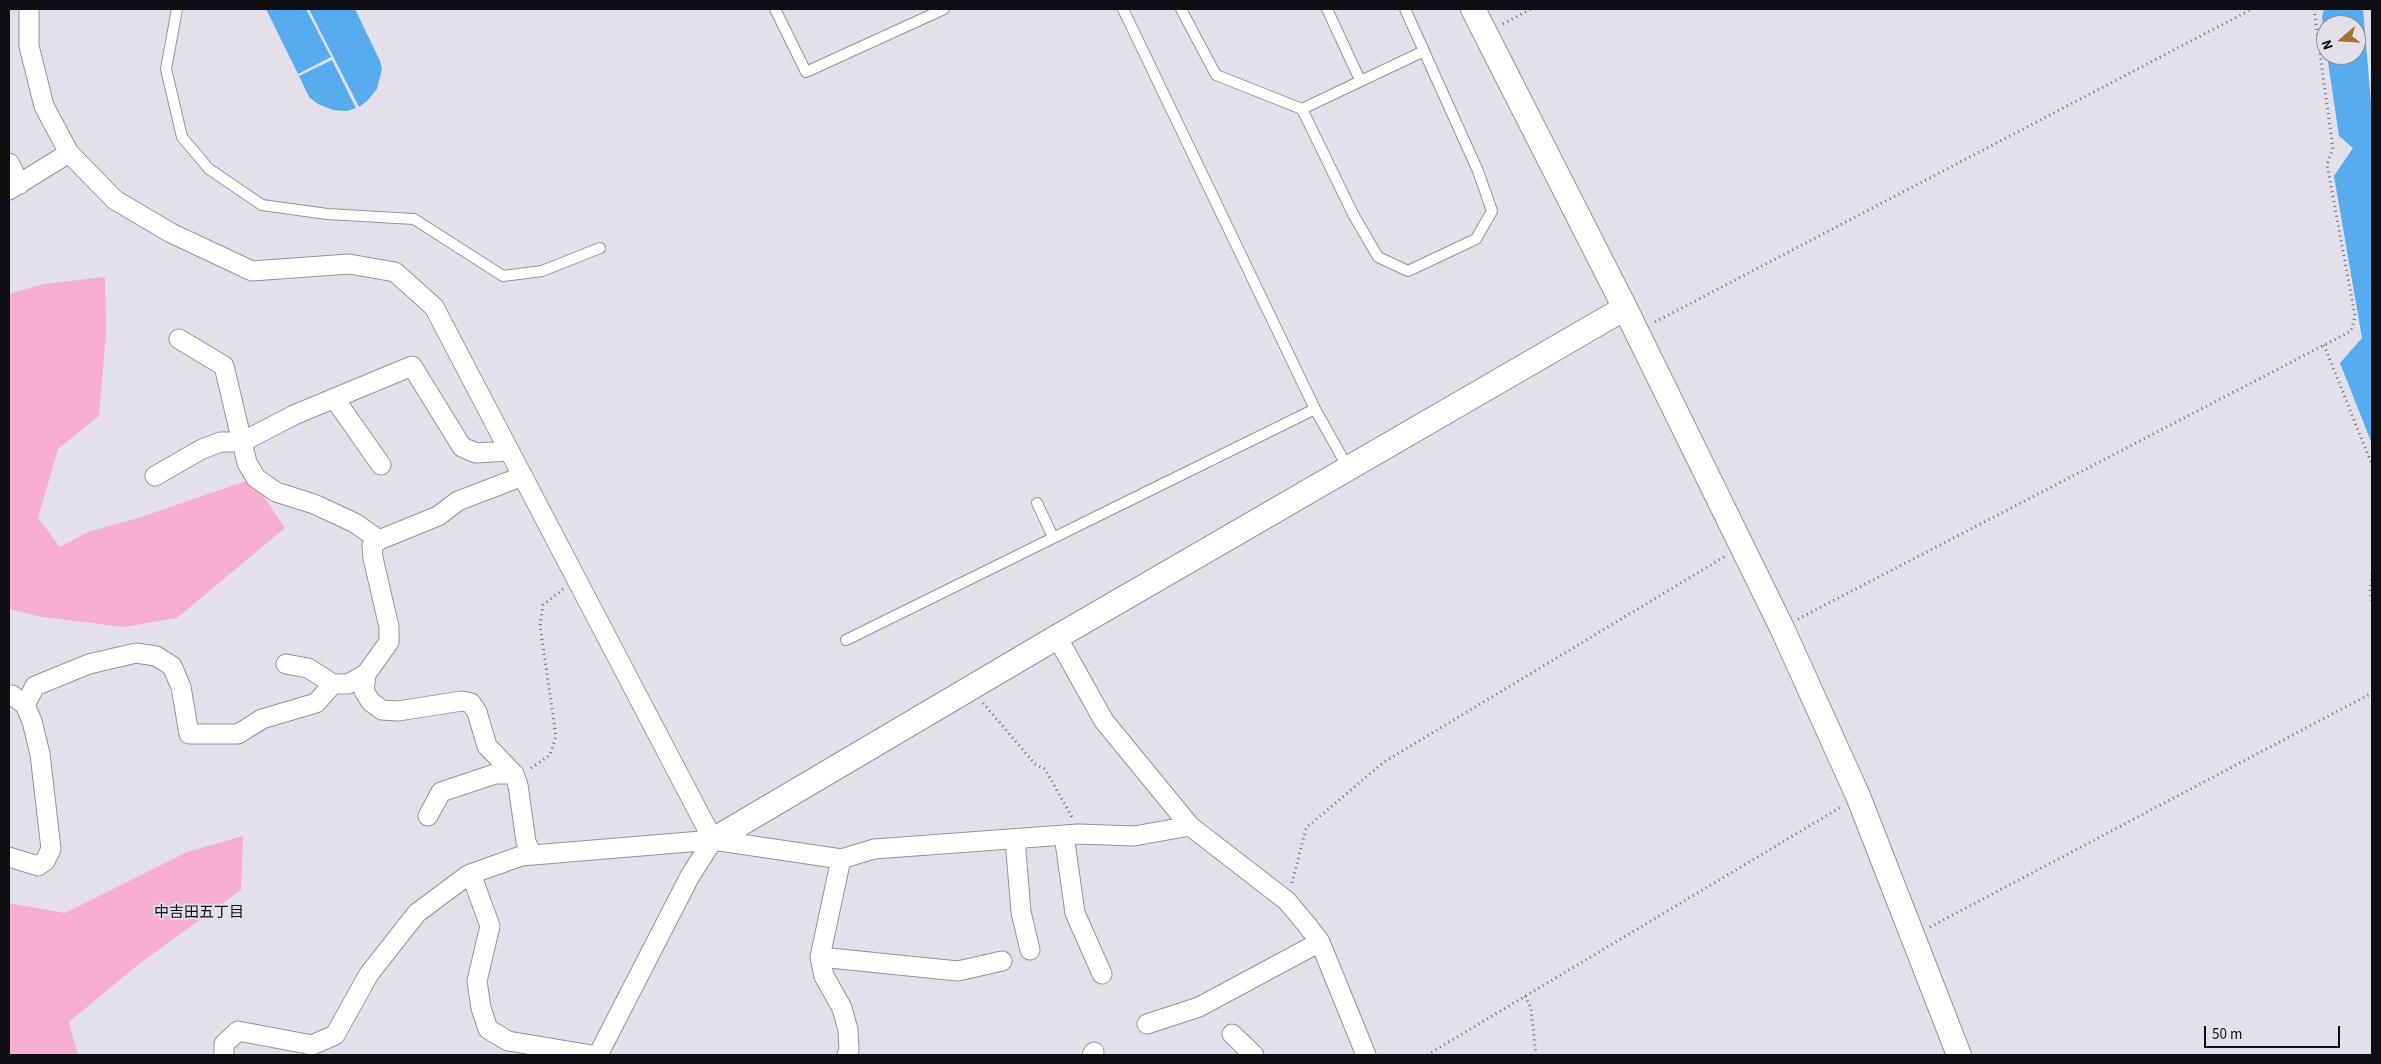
<!DOCTYPE html>
<html>
<head>
<meta charset="utf-8">
<style>
  body { margin:0 }
  #map { position:relative; width:2381px; height:1064px; overflow:hidden; background:#e3e0eb; font-family:"Source Sans 3",sans-serif }
  canvas { display:block }
  .frame { position:absolute; inset:0; border:10px solid #0e0d11; pointer-events:none }
  .north { position:absolute; left:2316px; top:15px; width:50px; height:50px; box-sizing:border-box; background:#e3e0eb; border:1px solid #8e8c94; border-radius:50%; rotate:251deg; font-size:14px; font-weight:700; line-height:20px; text-align:center; color:#0e0d11 }
  .north::after { content:''; display:block; margin:auto; width:18px; height:22px; background:#a7702c; clip-path:polygon(50% 0,100% 100%,50% 72%,0 100%) }
  .scale { position:absolute; left:2204px; top:1026px; width:136px; height:22px; box-sizing:border-box; border:2px solid #0e0d11; border-top:0; padding-left:6px; font-size:15px; line-height:18px; white-space:nowrap; color:#0e0d11; -webkit-text-stroke:4px #e3e0eb; paint-order:stroke }
</style>
</head>
<body>
<div id="map">
<canvas width="2381" height="1064"></canvas>
<div class="frame"></div>
<div class="north">N</div>
<div class="scale">50 m</div>
</div>
<script>
const ctx = document.querySelector('canvas').getContext('2d');
ctx.lineJoin = 'round';
function paint(path, color) { ctx.fillStyle = color; ctx.fill(path, 'evenodd'); }
const shape = rows => new Path2D(rows.map(r => 'M' + r).join(''));
function stroke(path, color, width, dash) { ctx.strokeStyle = color; ctx.lineWidth = width; ctx.lineCap = dash ? 'butt' : 'round'; ctx.setLineDash(dash || []); ctx.stroke(path); }
function drawText(font, color, halo, rows, align = 'center') {
  ctx.font = font + ' "Source Sans 3","Noto Sans JP",sans-serif'; ctx.lineWidth = 4; ctx.setLineDash([]); ctx.textBaseline = 'middle'; ctx.strokeStyle = halo; ctx.fillStyle = color; for (const [text, x, y, turn = 0] of rows) {
    ctx.save(); ctx.translate(x, y); ctx.rotate((+turn || 0) * Math.PI / 180); ctx.textAlign = isNaN(turn) ? turn : align; if (halo) ctx.strokeText(text, 0, 0); ctx.fillText(text, 0, 0); ctx.restore();
  }
}
paint(shape([
  [105,277,106,333,99,416,58,449,38,518,60,547,88,532,138,518,252,479,285,528,177,618,124,627,42,617,9,609,9,294,44,284],
  [243,836,241,890,139,964,69,1022,78,1055,9,1055,9,903,65,913,187,852]
]), '#f8aed0');
paint(shape([
  [266,9,306,9,331,57,298,74],
  [309,9,355,9,380,61,382,69,377,89,367,101,359,107],
  [2324,9,2363,9,2372,114,2372,444,2340,363,2362,338,2334,176,2353,148,2339,136,2327,55,2356,55,2356,25,2326,25,2326,47,2322,17],
  [332,60,356,108,347,111,333,110,318,104,309,97,299,76]
]), '#57abef');
const service = shape([
  [177,9,166,69,182,137,209,169,262,205,327,214,414,219,503,276,542,271,600,248],
  [775,9,806,72,944,9],
  [1123,9,1315,409,1348,468],
  [1181,9,1216,75,1302,109,1353,214,1378,257,1408,271,1476,239,1492,211,1478,171,1405,9],
  [1327,9,1360,80],
  [1302,109,1424,51],
  [1037,503,1053,537],
  [846,640,1315,409]
]);
const minor = shape([
  [29,9,29,46,44,106,69,153,115,200,171,233,252,271,349,264,395,272,434,307,713,840],
  [9,163,20,184],
  [9,190,69,153],
  [179,339,224,366,247,463,256,478,276,492,314,504,355,523,379,540],
  [334,398,381,465],
  [155,476,202,449,221,442,242,442,294,415,412,366,462,447,476,453,509,451],
  [1057,637,1104,721,1190,826,1287,901,1307,925,1320,942,1366,1055],
  [286,664,308,668,333,684,348,684,366,674,389,642,389,627,373,558,372,546,379,540,438,516,458,501,523,476],
  [366,674,364,691,371,702,382,710,398,711,462,701,471,703,477,712,487,746,514,774,518,785,526,842,532,855],
  [9,695,12,695,25,705,35,686,89,664,136,653,156,656,172,666,181,687,189,734,238,734,262,719,316,703,333,684],
  [428,816,441,792,495,774,514,774],
  [1064,835,1075,913,1102,974],
  [1015,839,1021,912,1030,950],
  [9,857,38,866,45,861,51,849,40,754,32,721,25,705],
  [841,859,820,957,824,976,842,1008,848,1030,849,1050,847,1055],
  [471,874,490,926,477,981,481,1008,488,1029,508,1041,592,1055],
  [820,957,958,971,1002,961],
  [1147,1024,1199,1007,1320,942],
  [1232,1034,1254,1055],
  [224,1055,224,1044,238,1031,312,1045,335,1035,369,974,417,913,468,875,521,856,713,840,841,859,874,849,1078,834,1134,836,1190,826],
  [598,1055,690,876,713,840],
  [1092,1055,1094,1052]
]);
const tertiary = shape([
  [1473,9,1625,308,1782,628,1858,796,1959,1055],
  [713,840,1057,637,1625,308]
]);
stroke(service, '#94929c', 12);
stroke(minor, '#94929c', 21);
stroke(tertiary, '#94929c', 26);
stroke(shape([
  [1503,24,1531,9],
  [1655,322,2252,9],
  [2324,345,2372,465],
  [2372,575,2370,592,2372,601],
  [1798,619,2351,331,2355,316,2327,164,2333,149,2314,9],
  [983,703,1035,764,1045,769,1072,817],
  [531,768,550,755,556,736,540,626,543,605,563,589],
  [1292,883,1306,828,1384,762,1724,557],
  [1930,927,2372,693],
  [1525,996,1531,1008,1536,1055],
  [1427,1055,1841,807]
]), '#6e6c74', 3, [1, 4]);
stroke(service, '#fff', 10);
stroke(minor, '#fff', 19);
stroke(tertiary, '#fff', 24);
drawText('15px', '#0e0d11', '#e3e0eb', [
  ["中吉田五丁目",199,914]
]);
</script>
</body>
</html>
